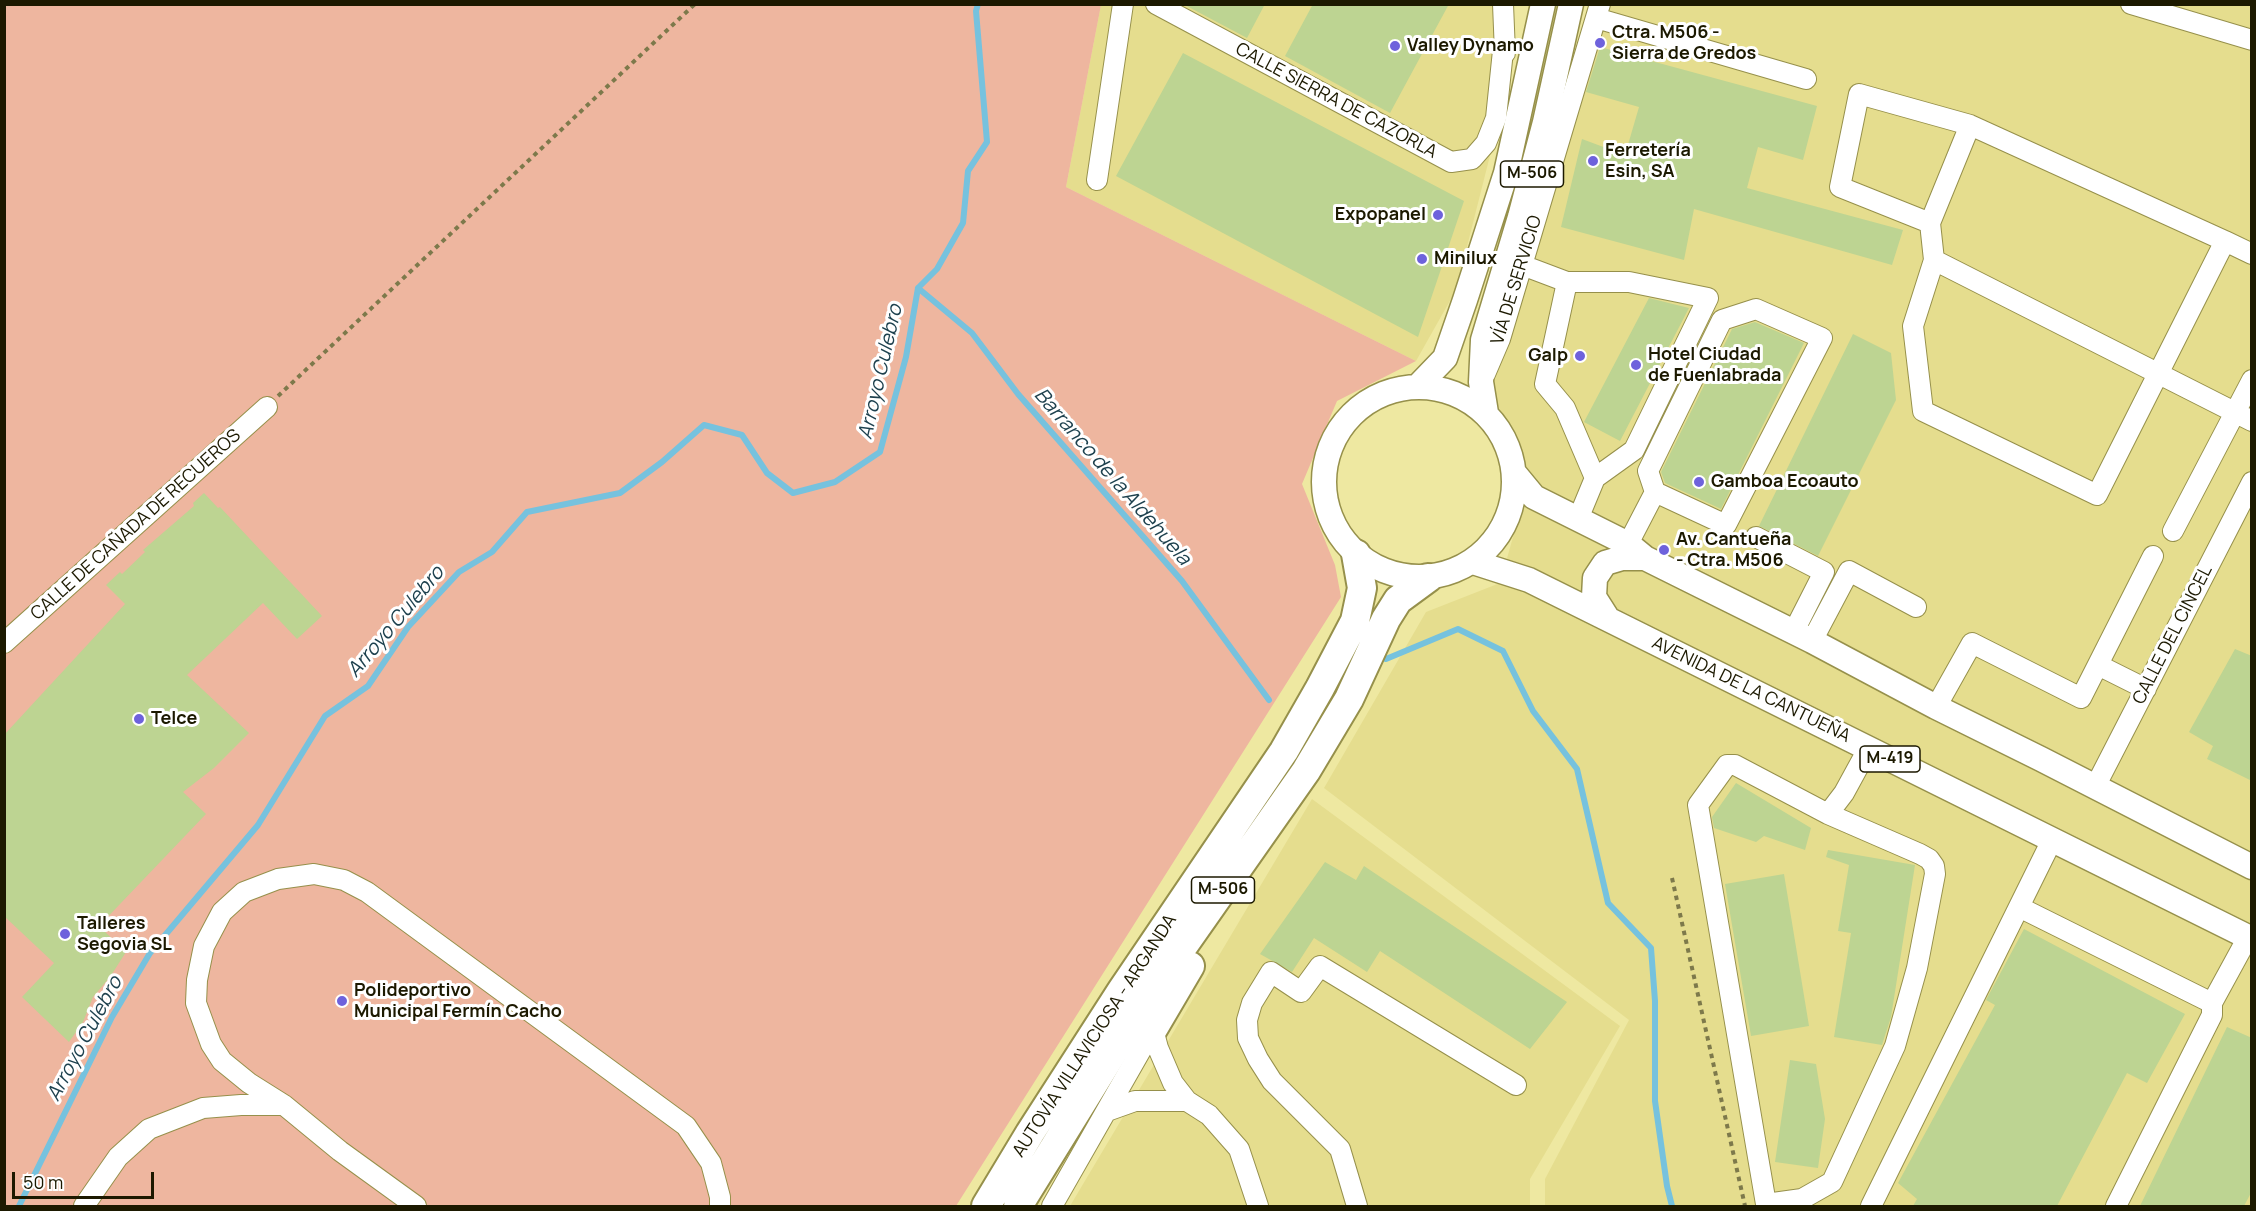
<!DOCTYPE html>
<html>
<head>
<meta charset="utf-8">
<style>
  body { margin:0 }
  #map { position:relative; width:2256px; height:1211px; overflow:hidden; background:#eee8a1; font-family:Manrope,sans-serif }
  canvas { display:block }
  .frame { position:absolute; inset:0; border:6px solid #1c1900; pointer-events:none }
  .scale { position:absolute; left:12px; top:1172px; width:142px; height:27px; box-sizing:border-box; border:3px solid #1c1900; border-top:0; padding-left:8px; font-size:18px; line-height:21px; white-space:nowrap; color:#1c1900; -webkit-text-stroke:4px #fff; paint-order:stroke }
</style>
</head>
<body>
<div id="map">
<canvas width="2256" height="1211"></canvas>
<div class="frame"></div>
<div class="scale">50 m</div>
</div>
<script>
const ctx = document.querySelector('canvas').getContext('2d');
ctx.lineJoin = 'round';
function paint(path, color) { ctx.fillStyle = color; ctx.fill(path, 'evenodd'); }
const shape = rows => new Path2D(rows.map(r => 'M' + r).join(''));
function stroke(path, color, width, dash) { ctx.strokeStyle = color; ctx.lineWidth = width; ctx.lineCap = dash ? 'butt' : 'round'; ctx.setLineDash(dash || []); ctx.stroke(path); }
function drawText(font, color, halo, rows, align = 'center') {
  ctx.font = font + ' Manrope,sans-serif'; ctx.lineWidth = 6; ctx.setLineDash([]); ctx.textBaseline = 'middle'; ctx.strokeStyle = halo; ctx.fillStyle = color; for (const [text, x, y, turn = 0] of rows) {
    ctx.save(); ctx.translate(x, y); ctx.rotate((+turn || 0) * Math.PI / 180); ctx.textAlign = isNaN(turn) ? turn : align; if (halo) ctx.strokeText(text, 0, 0); ctx.fillText(text, 0, 0); ctx.restore();
  }
}
paint(shape([
  [1101,5,1493,5,1499,120,1456,290,1416,361,1066,187],
  [1591,5,2251,5,2251,1206,1545,1206,1545,1179,1629,1020,1324,788,1426,612,1500,583,1530,477,1493,395,1497,334],
  [1312,799,1620,1026,1530,1179,1530,1206,1070,1206]
]), '#e5dd8e');
paint(shape([
  [5,5,1101,5,1066,187,1416,361,1337,401,1302,484,1335,565,1341,597,956,1206,5,1206]
]), '#eeb69f');
stroke(shape([
  [918,288,972,333,1018,394,1182,581,1269,700],
  [1386,659,1458,629,1503,651,1533,711,1577,769,1608,903,1651,948,1655,1001,1655,1101,1667,1186,1672,1206],
  [19,1206,112,1017,150,953,258,825,325,716,368,686,408,627,459,572,492,552,527,512,620,493,662,462,704,425,742,435,767,473,793,493,835,482,880,452,906,357,918,288,937,269,963,223,968,171,987,142,976,11,978,4]
]), '#76c2de', 6);
paint(shape([
  [1183,4,1265,4,1247,38],
  [1313,4,1449,4,1390,113,1285,56],
  [1600,47,1817,106,1803,160,1758,147,1747,188,1903,230,1892,265,1694,209,1684,260,1561,227,1582,139,1625,155,1639,107,1586,92],
  [1183,53,1464,201,1418,337,1116,176],
  [1649,298,1689,308,1620,441,1584,422],
  [1755,322,1804,343,1721,509,1665,483,1661,472,1732,329],
  [1853,334,1891,353,1896,400,1818,556,1759,526],
  [204,493,218,508,220,507,322,616,297,639,263,603,187,675,249,733,214,768,183,792,206,814,99,926,126,952,110,977,93,997,83,1022,69,1042,22,997,54,963,4,916,4,735,125,604,106,585,120,572,122,574,145,552,143,550,194,506,193,503],
  [2235,649,2252,656,2252,781,2207,759,2213,746,2189,732],
  [1736,783,1811,828,1805,850,1764,836,1756,842,1714,828,1712,817],
  [1828,850,1915,865,1891,1017,1882,1045,1834,1037,1851,933,1838,931,1849,865,1826,857],
  [1325,862,1356,880,1364,866,1567,1002,1530,1049,1380,951,1367,972,1314,938,1292,972,1260,954],
  [1784,874,1809,1026,1751,1036,1725,884],
  [2024,929,2185,1014,2147,1083,2127,1073,2057,1206,1913,1206,1917,1199,1898,1183,1995,1005,1986,1000],
  [2227,1027,2252,1038,2252,1191,2244,1206,2140,1206],
  [1790,1060,1816,1064,1825,1119,1818,1168,1775,1162]
]), '#bdd492');
const minor = shape([
  [1156,4,1451,162,1472,159,1486,143,1496,118,1504,41],
  [1503,4,1505,53],
  [2131,4,2252,40],
  [1596,18,1806,79],
  [1970,125,1930,223,1934,260,2252,421],
  [1097,180,1123,4],
  [1930,223,1840,187,1859,94,1970,125,2225,241,2097,495,1923,411,1913,326,1934,260],
  [2225,241,2252,254],
  [1522,265,1567,282,1545,384,1565,408,1595,478,1578,519],
  [1567,282,1629,282,1708,298,1634,450,1595,478],
  [1485,374,1500,339,1600,4],
  [2173,531,2252,380],
  [1756,537,1824,572,1794,631],
  [1628,544,1655,492,1648,471,1722,320,1756,309,1822,338,1726,525,1655,492],
  [1812,641,1849,571,1916,607],
  [4,643,267,407],
  [2098,665,2146,689],
  [1936,707,1972,643,2081,698,2153,556],
  [2095,787,2252,482],
  [1828,814,1735,765,1727,765,1698,805,1766,1204,1802,1199,1832,1182,1895,1046,1917,968,1935,874,1934,866,1929,859,1920,854,1828,814,1844,793,1868,749],
  [2019,907,2212,1003,2248,937],
  [1153,1029,1158,1048,1173,1083,1187,1101,1209,1115,1239,1149,1258,1206],
  [1107,1111,1135,1101,1187,1101],
  [84,1206,118,1157,149,1129,203,1108,241,1105,283,1105],
  [416,1206,340,1151,284,1105,249,1083,222,1061,211,1044,196,1003,197,980,204,946,222,912,244,892,278,879,314,874,344,880,367,892,686,1126,711,1163,720,1197,720,1206],
  [1052,1206,1153,1029],
  [1357,1206,1340,1149,1272,1081,1258,1059,1248,1038,1247,1020,1252,1003,1271,972,1301,992,1320,966,1516,1085],
  [1871,1206,2052,840],
  [2116,1206,2212,1015,2212,1003]
]);
const major = shape([
  [1418,386,1445,358,1465,300,1506,173,1543,4],
  '1324 482a95 95 0 1 1 190 0a95 95 0 1 1-190 0Z',
  [1486,413,1481,382,1483,340,1520,217,1545,122,1571,4],
  [1515,474,1534,497,1628,544,1645,558,1812,641,1936,707,2041,759,2252,867],
  [1473,562,1529,580,2252,939],
  [1608,619,1594,597,1595,578,1605,563,1622,558,1645,558]
]);
const highway = shape([
  [1153,1029,1190,966],
  [986,1206,1030,1133,1122,990,1284,751,1320,688,1355,621,1362,588,1356,554],
  [1018,1206,1146,999,1306,771,1349,699,1386,619,1398,600,1428,578]
]);
stroke(minor, '#96904b', 22);
stroke(major, '#96904b', 27);
stroke(highway, '#96904b', 32);
stroke(shape([
  [278,396,695,4],
  [1672,878,1745,1206]
]), '#7d794b', 4, [4.5, 4.5]);
stroke(minor, '#fff', 20);
stroke(major, '#fff', 24);
stroke(highway, '#fff', 28);
for (const [x, y, r, color] of [
  [1600,43,6,"#6e62dc"],
  [1395,46,6,"#6e62dc"],
  [1593,161,6,"#6e62dc"],
  [1438,215,6,"#6e62dc"],
  [1422,259,6,"#6e62dc"],
  [1580,356,6,"#6e62dc"],
  [1636,365,6,"#6e62dc"],
  [1699,482,6,"#6e62dc"],
  [1664,550,6,"#6e62dc"],
  [139,719,6,"#6e62dc"],
  [65,934,6,"#6e62dc"],
  [342,1001,6,"#6e62dc"]
]) { const dot = new Path2D(); dot.arc(x, y, r, 0, 2 * Math.PI); ctx.fillStyle = color; ctx.fill(dot); stroke(dot, '#fff', 2); }
for (const [x, y, w] of [
  [1532,174,63],
  [1890,759,60],
  [1223,890,63]
]) { const box = new Path2D(); box.roundRect(x - w / 2, y - 13, w, 26, 4.5); ctx.fillStyle = '#fff'; ctx.fill(box); stroke(box, '#1c1900', 1.5); }
drawText('bold 16px', '#1c1900', null, [
  ["M-506",1532,174],
  ["M-419",1890,759],
  ["M-506",1223,890]
]);
drawText('bold 18px', '#1c1900', '#fff', [
  ["Ctra. M506 -",1612,33],
  ["Sierra de Gredos",1612,54],
  ["Valley Dynamo",1407,46],
  ["Ferretería",1605,151],
  ["Esin, SA",1605,172],
  ["Expopanel",1426,215,"right"],
  ["Minilux",1434,259],
  ["Hotel Ciudad",1648,355],
  ["de Fuenlabrada",1648,376],
  ["Galp",1568,356,"right"],
  ["Gamboa Ecoauto",1711,482],
  ["Av. Cantueña",1676,540],
  ["- Ctra. M506",1676,561],
  ["Telce",151,719],
  ["Talleres",77,924],
  ["Segovia SL",77,945],
  ["Polideportivo",354,991],
  ["Municipal Fermín Cacho",354,1012]
], 'left');
drawText('18px', '#1c1900', '#fff', [
  ["CALLE SIERRA DE CAZORLA",1336,101,28],
  ["VÍA DE SERVICIO",1517,280,-73],
  ["CALLE DE CAÑADA DE RECUEROS",136,525,-42],
  ["CALLE DEL CINCEL",2173,635,-63],
  ["AVENIDA DE LA CANTUEÑA",1751,690,26],
  ["AUTOVÍA VILLAVICIOSA - ARGANDA",1095,1036,-57]
]);
drawText('italic 20px', '#1e414e', '#fff', [
  ["Arroyo Culebro",881,372,-77],
  ["Barranco de la Aldehuela",1112,477,49],
  ["Arroyo Culebro",396,622,-50],
  ["Arroyo Culebro",85,1039,-62]
]);
</script>
</body>
</html>
